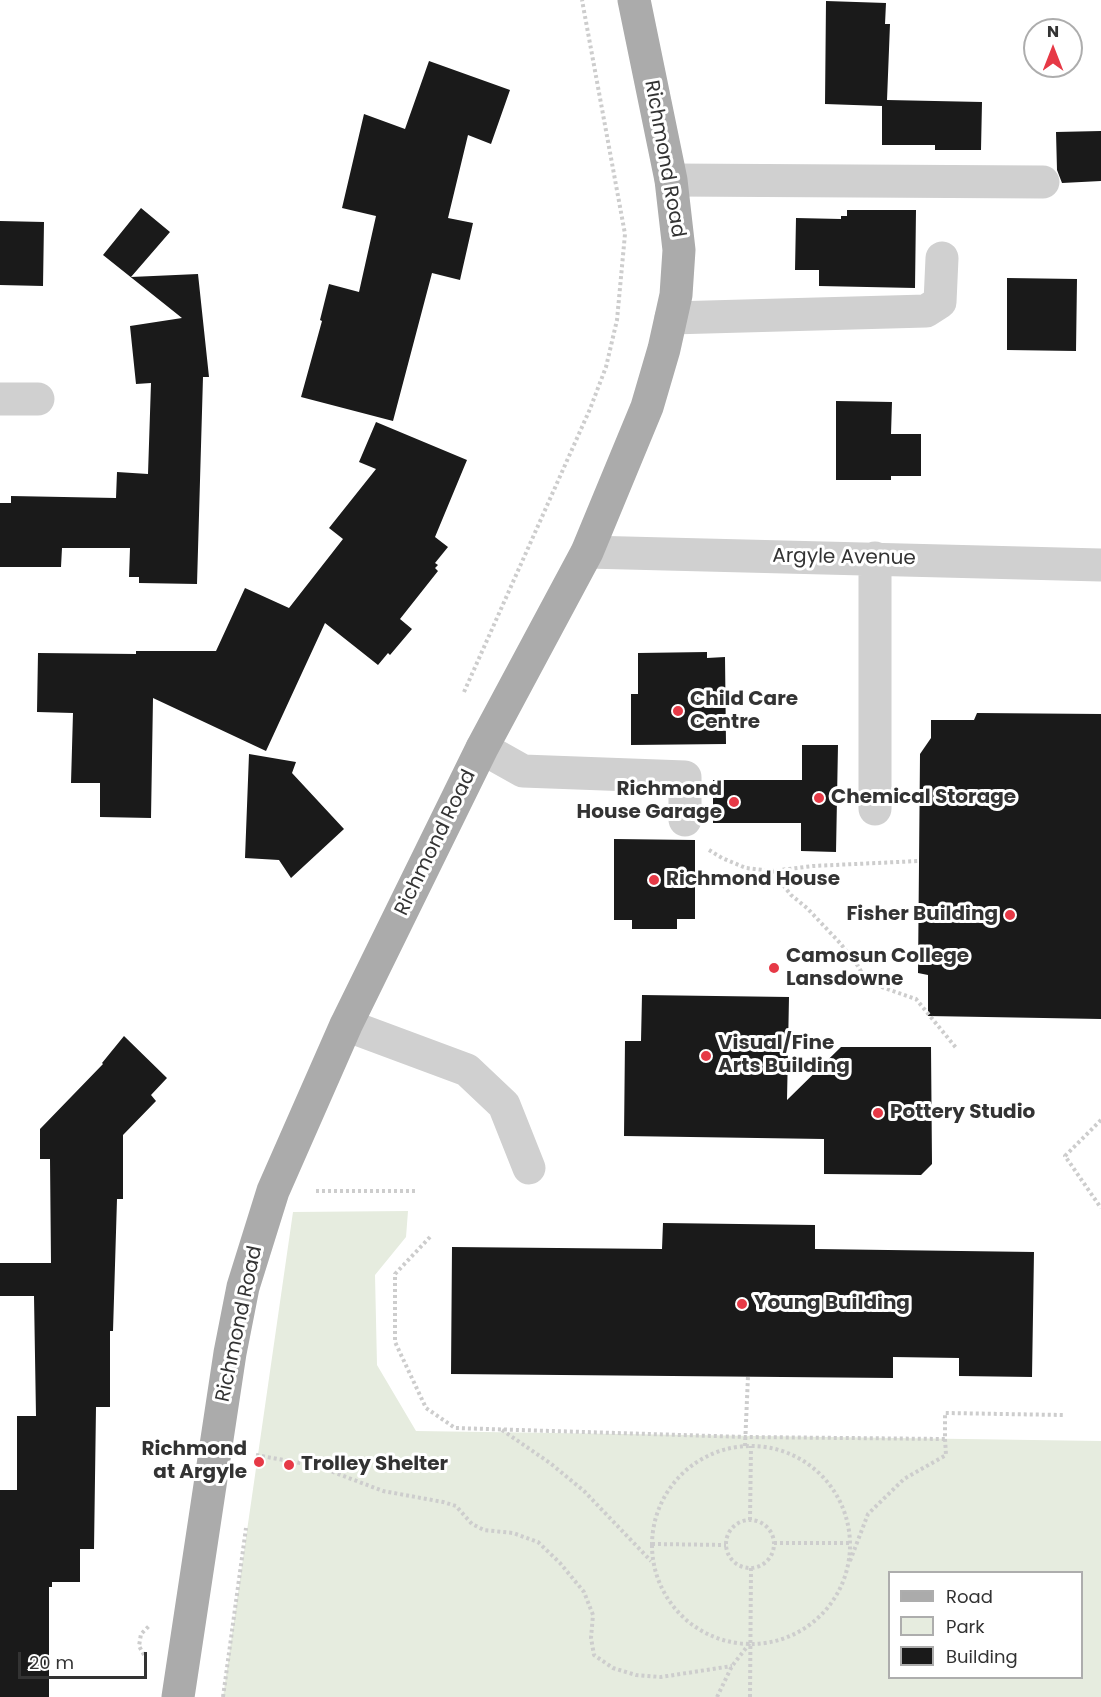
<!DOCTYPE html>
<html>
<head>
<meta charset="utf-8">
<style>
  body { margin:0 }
  #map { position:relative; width:1101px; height:1697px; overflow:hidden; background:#fff; font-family:Poppins,sans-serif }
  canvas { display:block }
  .legend { position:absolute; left:888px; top:1571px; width:195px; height:108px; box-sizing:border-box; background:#fff; border:2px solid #adadad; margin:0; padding:8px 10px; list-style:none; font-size:18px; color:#333 }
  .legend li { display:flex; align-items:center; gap:12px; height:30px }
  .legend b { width:30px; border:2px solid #adadad }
  .north { position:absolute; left:1023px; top:18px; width:60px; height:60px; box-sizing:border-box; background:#fff; border:2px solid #adadad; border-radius:50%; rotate:0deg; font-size:16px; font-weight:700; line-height:24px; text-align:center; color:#333 }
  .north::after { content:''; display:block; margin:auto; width:21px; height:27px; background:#e63946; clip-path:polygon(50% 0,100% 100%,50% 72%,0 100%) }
  .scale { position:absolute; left:18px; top:1652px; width:129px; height:27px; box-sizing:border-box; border:3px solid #333; border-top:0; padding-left:8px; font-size:18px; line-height:21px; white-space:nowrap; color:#333; -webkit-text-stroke:4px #fff; paint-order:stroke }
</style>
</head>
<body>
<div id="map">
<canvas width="1101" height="1697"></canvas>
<ul class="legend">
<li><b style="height:8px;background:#ababab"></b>Road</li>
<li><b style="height:16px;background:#e6ecdf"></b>Park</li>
<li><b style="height:16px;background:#1a1a1a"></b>Building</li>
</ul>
<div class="north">N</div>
<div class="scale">20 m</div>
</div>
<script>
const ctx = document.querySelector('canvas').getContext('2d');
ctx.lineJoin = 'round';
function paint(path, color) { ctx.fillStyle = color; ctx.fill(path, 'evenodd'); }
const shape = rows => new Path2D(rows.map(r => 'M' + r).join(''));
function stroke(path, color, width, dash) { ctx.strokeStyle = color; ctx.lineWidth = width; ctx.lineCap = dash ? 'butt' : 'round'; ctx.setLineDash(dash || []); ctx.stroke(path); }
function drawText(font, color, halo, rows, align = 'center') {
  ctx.font = font + ' Poppins,sans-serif'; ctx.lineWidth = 6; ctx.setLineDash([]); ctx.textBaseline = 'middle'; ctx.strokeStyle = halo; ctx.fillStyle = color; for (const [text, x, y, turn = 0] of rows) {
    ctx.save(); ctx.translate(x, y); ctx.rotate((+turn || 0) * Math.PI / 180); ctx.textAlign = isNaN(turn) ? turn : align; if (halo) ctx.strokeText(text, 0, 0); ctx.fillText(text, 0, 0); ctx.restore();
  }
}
paint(shape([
  [408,1211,406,1237,375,1275,377,1365,416,1431,1101,1441,1101,1697,223,1697,293,1212],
  [890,1572,1082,1572,1082,1678,890,1678]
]), '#e6ecdf');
paint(shape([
  [826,1,886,3,885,24,890,24,887,100,982,102,981,150,935,150,935,145,882,145,882,106,825,104],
  [429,61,510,90,491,144,468,135,448,218,473,223,460,280,432,273,393,421,301,397,322,321,320,320,329,284,359,292,376,216,342,208,364,114,405,129],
  [1101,131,1101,181,1062,183,1057,170,1056,132],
  [141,208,170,232,131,277,198,274,209,377,203,377,197,584,139,583,139,577,129,577,130,548,62,548,61,567,0,567,0,503,11,503,11,496,116,498,117,472,148,474,151,383,136,384,130,326,182,318,103,255],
  [847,210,916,210,915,288,819,286,819,270,795,270,796,218,841,219,841,216,847,216],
  [0,221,44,222,43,286,0,285],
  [1007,278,1077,279,1076,351,1007,350],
  [836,401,892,402,891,434,921,434,921,476,891,476,891,480,836,480],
  [376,422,467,460,435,537,448,547,435,563,438,565,435,568,438,571,400,619,412,629,390,655,388,653,378,665,325,623,266,751,153,698,151,818,100,817,100,783,71,783,73,713,37,712,38,653,136,654,136,651,216,651,245,588,289,608,343,539,329,528,376,469,359,462],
  [707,652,707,658,725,657,726,744,631,745,631,694,638,694,638,653],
  [977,713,1101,714,1101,1019,928,1016,928,975,918,973,920,754,931,738,931,720,974,720],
  [802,745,838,745,836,852,801,851,801,823,713,823,713,780,802,780],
  [249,754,296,762,292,773,344,829,291,878,279,860,245,858],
  [614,839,695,840,695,919,677,919,677,929,632,929,632,920,614,920],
  [642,995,789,997,787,1100,841,1047,931,1047,932,1164,921,1175,824,1174,824,1139,624,1136,625,1041,641,1041],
  [124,1036,167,1078,151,1095,156,1101,123,1135,123,1199,117,1199,113,1331,110,1331,110,1407,96,1407,94,1549,80,1549,80,1582,52,1582,52,1587,49,1587,49,1697,0,1697,0,1490,17,1490,17,1416,36,1416,34,1296,0,1296,0,1263,51,1263,50,1159,40,1159,40,1129,103,1064,102,1063],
  [663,1223,815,1225,815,1249,1034,1252,1032,1377,959,1376,959,1358,893,1357,893,1378,451,1374,452,1247,662,1249]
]), '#1a1a1a');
stroke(shape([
  [464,692,590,409,606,367,617,320,625,234,582,0],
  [709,850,722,858,746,868,772,871,813,866,919,861],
  [772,871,791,895,807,908,840,943,858,966,867,982,916,999,957,1049],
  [1101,1120,1065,1156,1101,1208],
  [316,1191,416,1191],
  [430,1237,395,1274,395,1342,426,1408,455,1428,746,1437,945,1439,945,1413,1063,1415],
  [502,1430,550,1463,584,1491,651,1561],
  [745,1446,748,1376],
  '652 1545a99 99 0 1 1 198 0a99 99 0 1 1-198 0Z',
  [256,1455,317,1466,383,1491,443,1502,456,1506,472,1524,484,1530,513,1533,538,1542,560,1563,584,1592,593,1615,591,1638,594,1655,613,1668,636,1675,661,1677,732,1666],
  [750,1520,751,1446],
  '726 1544a24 24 0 1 1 48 0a24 24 0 1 1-48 0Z',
  [774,1543,850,1543],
  [652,1544,726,1545],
  [850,1561,868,1514,904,1479,946,1455,945,1439],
  [144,1655,139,1646,141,1634,149,1626],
  [223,1697,246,1528],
  [717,1697,732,1666,750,1643],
  [750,1697,751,1568]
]), '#cdcdcd', 4, [3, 3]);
stroke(shape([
  [671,180,1043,182],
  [671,318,926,311,940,302,942,258],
  [0,399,38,399],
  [587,552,1101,565],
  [875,558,875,809],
  [482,748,523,771,685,777,685,820],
  [346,1025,467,1070,504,1105,529,1168]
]), '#d0d0d0', 33);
stroke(shape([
  [178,1697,230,1353,243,1287,273,1191,346,1025,482,748,587,552,647,407,664,349,676,295,679,250,671,180,634,0]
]), '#ababab', 33);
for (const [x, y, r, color] of [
  [678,711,6,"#e63946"],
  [819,798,6,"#e63946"],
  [734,802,6,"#e63946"],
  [654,880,6,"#e63946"],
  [1010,915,6,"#e63946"],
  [774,968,6,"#e63946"],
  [706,1056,6,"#e63946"],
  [878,1113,6,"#e63946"],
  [742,1304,6,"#e63946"],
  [259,1462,6,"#e63946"],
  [289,1465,6,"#e63946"]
]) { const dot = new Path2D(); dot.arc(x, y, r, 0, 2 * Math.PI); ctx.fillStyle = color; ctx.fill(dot); stroke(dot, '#fff', 2); }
drawText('20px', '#333', '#fff', [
  ["Richmond Road",664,159,80],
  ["Argyle Avenue",844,558,1],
  ["Richmond Road",436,843,-64],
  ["Richmond Road",240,1324,-78]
]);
drawText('bold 20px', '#333', '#fff', [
  ["Child Care",690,700],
  ["Centre",690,723],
  ["Richmond",722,790,"right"],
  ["House Garage",722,813,"right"],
  ["Chemical Storage",831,798],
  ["Richmond House",666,880],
  ["Fisher Building",998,915,"right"],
  ["Camosun College",786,957],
  ["Lansdowne",786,980],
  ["Visual/Fine",718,1044],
  ["Arts Building",718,1067],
  ["Pottery Studio",890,1113],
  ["Young Building",754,1304],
  ["Richmond",247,1450,"right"],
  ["at Argyle",247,1473,"right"],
  ["Trolley Shelter",301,1465]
], 'left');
</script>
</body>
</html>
